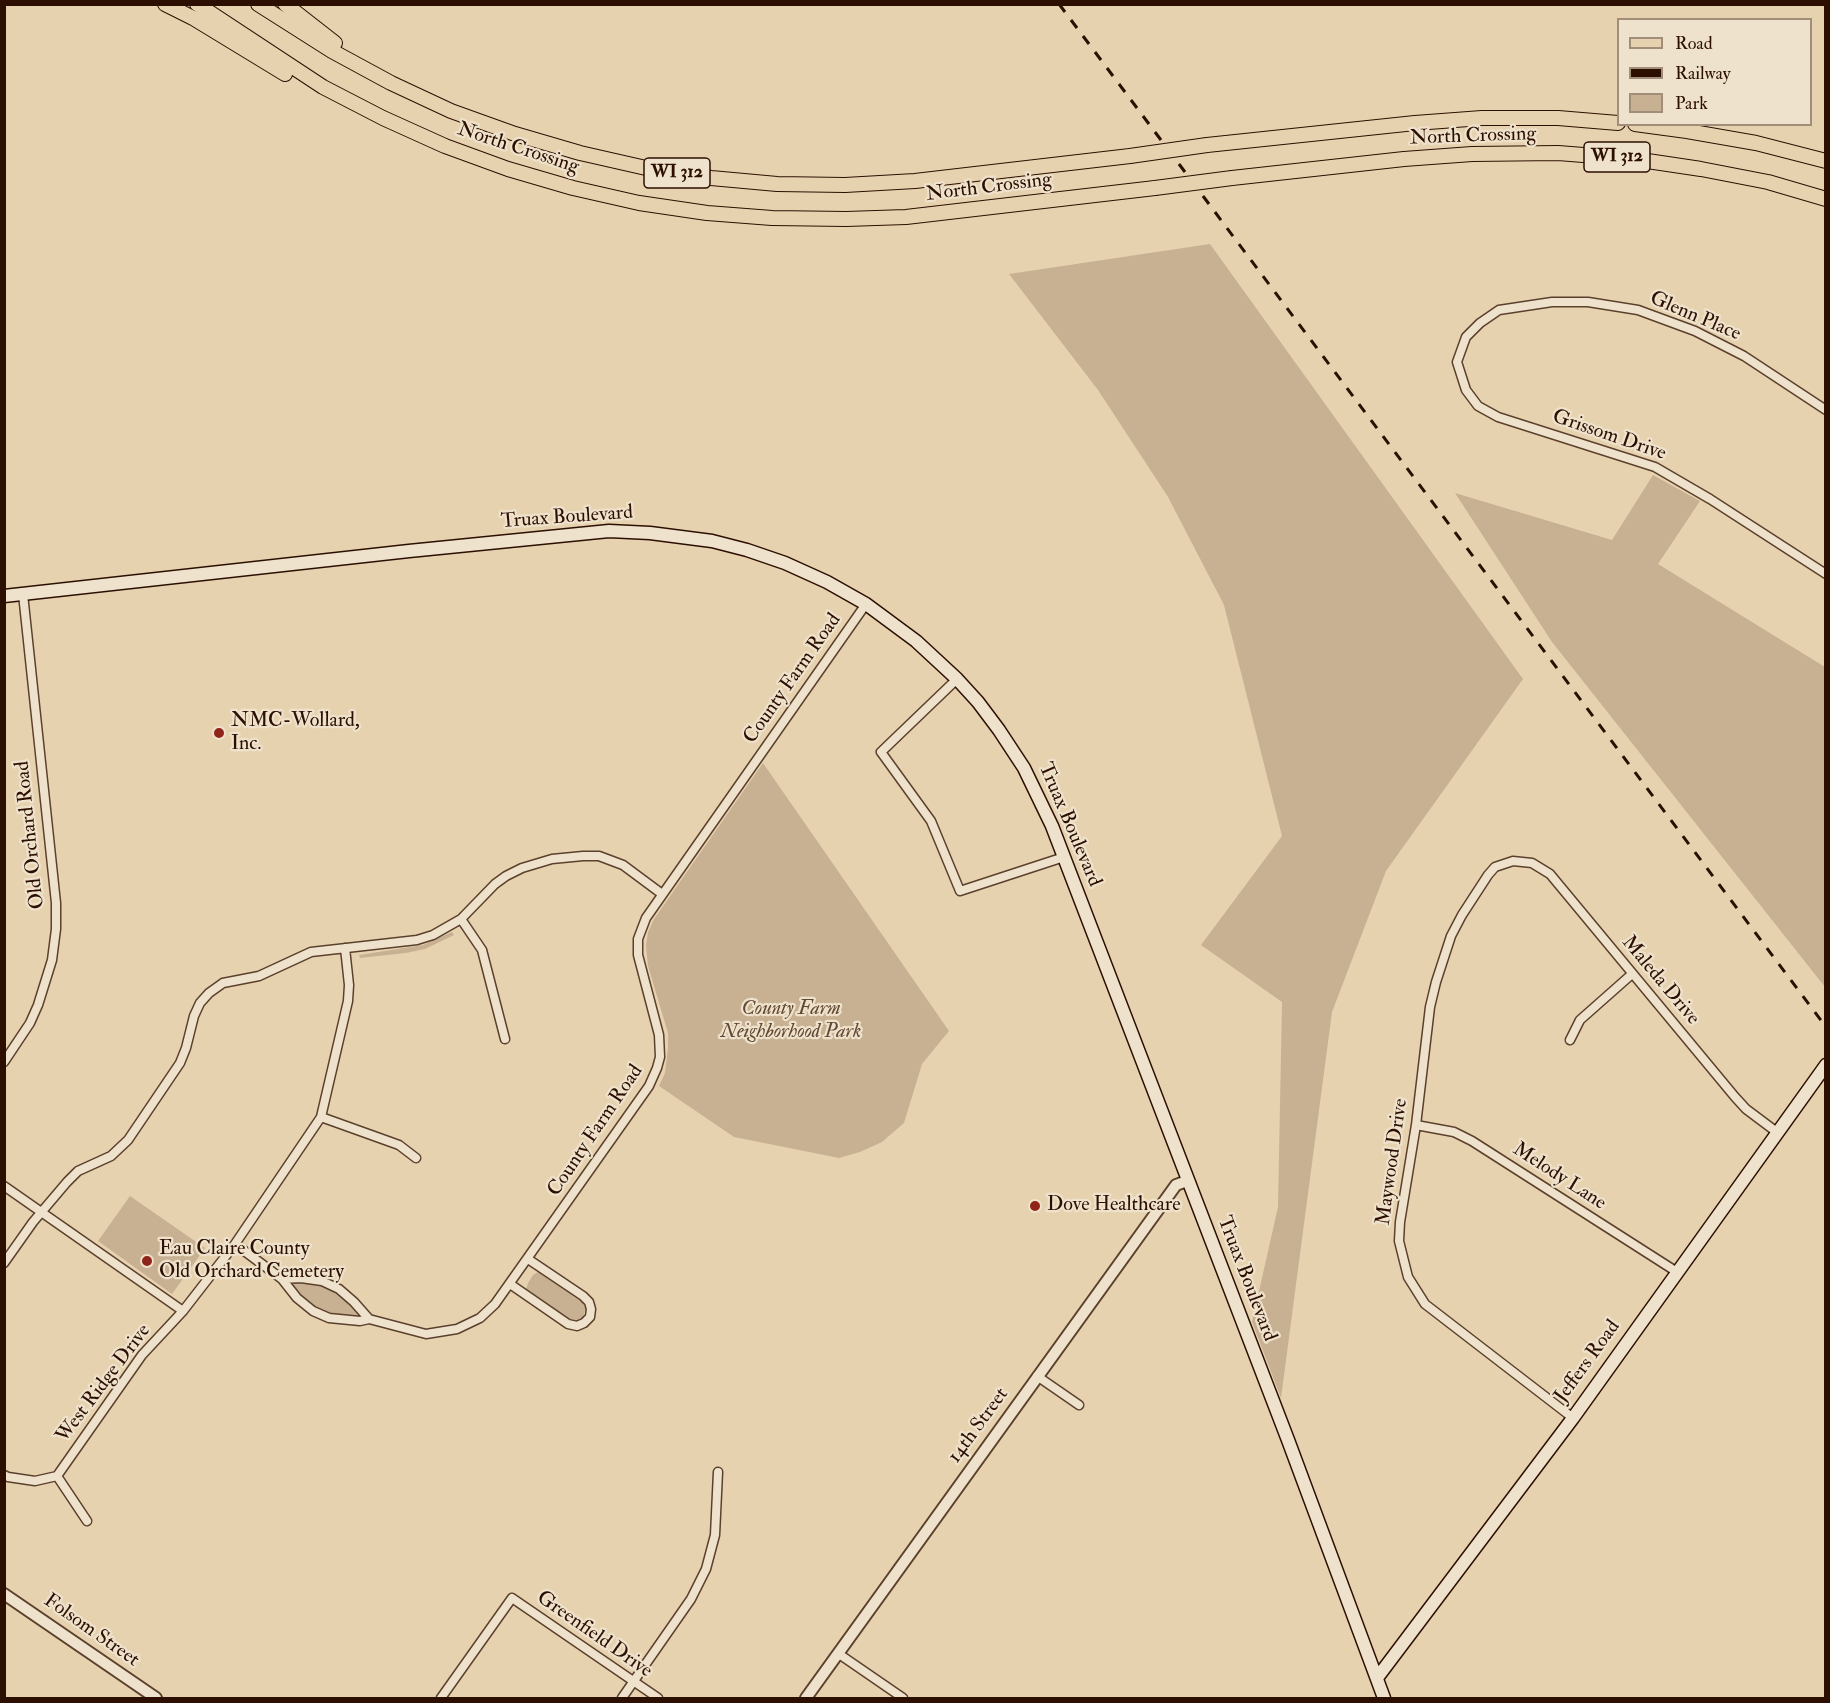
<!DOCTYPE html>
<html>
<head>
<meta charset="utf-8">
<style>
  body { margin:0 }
  #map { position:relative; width:1830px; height:1703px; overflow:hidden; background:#e7d2b0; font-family:"IM FELL Double Pica",serif }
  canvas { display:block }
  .frame { position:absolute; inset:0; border:6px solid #2c0f00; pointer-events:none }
  .legend { position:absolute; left:1617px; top:18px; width:195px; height:108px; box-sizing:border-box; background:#efe2cc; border:2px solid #a18e7a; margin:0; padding:8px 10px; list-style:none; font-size:18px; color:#2c0f00 }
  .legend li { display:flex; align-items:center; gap:12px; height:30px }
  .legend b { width:30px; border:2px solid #a18e7a }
</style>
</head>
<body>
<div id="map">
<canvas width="1830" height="1703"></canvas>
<div class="frame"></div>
<ul class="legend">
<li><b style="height:8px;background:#e7d2b0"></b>Road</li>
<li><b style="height:8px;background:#2c0f00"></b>Railway</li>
<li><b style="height:16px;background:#c7b192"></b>Park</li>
</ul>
</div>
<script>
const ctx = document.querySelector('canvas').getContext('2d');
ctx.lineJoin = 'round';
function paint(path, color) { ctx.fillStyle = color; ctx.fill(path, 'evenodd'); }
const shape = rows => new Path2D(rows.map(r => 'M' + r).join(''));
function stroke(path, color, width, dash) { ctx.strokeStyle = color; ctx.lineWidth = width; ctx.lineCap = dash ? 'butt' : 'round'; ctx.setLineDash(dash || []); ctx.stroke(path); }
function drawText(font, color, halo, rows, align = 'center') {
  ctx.font = font + ' "IM FELL Double Pica",serif'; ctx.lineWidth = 4.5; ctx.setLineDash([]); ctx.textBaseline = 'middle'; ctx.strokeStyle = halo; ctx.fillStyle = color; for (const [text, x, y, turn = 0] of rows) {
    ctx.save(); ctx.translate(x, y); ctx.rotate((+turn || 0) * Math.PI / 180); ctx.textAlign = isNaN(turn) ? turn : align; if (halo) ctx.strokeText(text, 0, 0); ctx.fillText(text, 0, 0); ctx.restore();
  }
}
paint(shape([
  [1210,244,1523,679,1386,871,1332,1012,1281,1398,1252,1322,1278,1207,1282,1002,1201,945,1282,836,1224,605,1168,497,1098,390,1009,274],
  [1653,475,1700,501,1658,564,1825,667,1825,987,1552,642,1455,493,1612,540],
  [763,763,949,1031,922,1064,904,1123,882,1142,860,1152,839,1158,734,1137,659,1086,665,1073,668,1048,668,1033,648,966,646,946,648,932,654,919],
  [452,932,454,935,425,949,406,953,360,958,359,955,423,945],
  [130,1196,205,1248,172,1294,98,1241],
  [538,1272,582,1302,586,1308,583,1317,577,1321,571,1320,526,1290,528,1283,533,1275],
  [295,1282,319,1284,330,1289,346,1300,358,1314,356,1316,333,1314,315,1308,308,1303,292,1286]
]), '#c7b192');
const minor = shape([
  [1826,410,1744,356,1695,331,1638,310,1588,302,1552,302,1499,310,1480,323,1466,337,1457,362,1466,390,1478,406,1498,417,1655,467,1710,499,1826,574],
  [957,679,881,752,931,821,960,891,1064,857],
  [461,919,482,950,505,1039],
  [1570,1040,1580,1020,1632,974],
  [4,1062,30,1023,38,1005,52,960,56,929,56,903,23,594],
  [321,1117,399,1145,416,1158],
  [1416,1125,1454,1132,1472,1141,1677,1272],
  [4,1186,183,1311],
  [235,1244,282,1279,297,1298,313,1311,329,1318,360,1321,369,1319,426,1334,457,1329,480,1318,495,1304,649,1086,657,1068,660,1057,659,1035,638,955,638,939,646,918,866,604],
  [4,1263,33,1222,67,1182,78,1171,111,1156,128,1140,180,1063,186,1048,194,1016,200,1003,209,993,223,983,259,976,311,952,417,940,433,935,461,919,495,884,506,876,522,868,552,859,583,856,599,856,623,865,662,894],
  [282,1279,301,1278,322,1281,339,1289,354,1302,369,1319],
  [510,1284,568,1324,577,1326,584,1323,590,1317,591,1309,589,1302,583,1296,528,1259],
  [1037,1376,1079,1405],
  [1573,1418,1425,1304,1408,1277,1399,1241,1400,1222,1416,1125,1430,1007,1436,982,1451,936,1462,915,1488,875,1495,867,1513,861,1532,863,1550,874,1735,1097,1746,1109,1778,1133],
  [4,1475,8,1477,35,1481,57,1476,142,1355,183,1311,235,1244,321,1117,348,1001,349,985,345,948],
  [57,1476,87,1521],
  [839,1654,903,1698],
  [441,1698,512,1598,658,1698],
  [622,1698,691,1599,706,1569,715,1535,718,1472]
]);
const tertiary = shape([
  [4,1594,156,1698],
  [806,1698,1176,1185,1187,1181]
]);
const secondary = shape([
  [4,596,409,551,609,531,650,533,712,541,747,550,785,563,827,582,866,604,916,641,957,679,978,702,999,730,1024,768,1052,826,1288,1440,1384,1698],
  [1377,1678,1573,1418,1826,1065]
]);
const primary = shape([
  [165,4,193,18,285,74],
  [197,4,323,87,383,118,445,146,508,169,573,188,639,203,707,213,772,218,846,219,906,217,1155,188],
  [258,4,332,51,391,83,451,111,515,134,580,153,646,168,711,178,777,184,845,185,915,181,1130,156],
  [285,4,335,43],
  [1635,124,1687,131,1756,143,1826,161],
  [1207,145,1415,123,1482,118,1558,118,1618,123],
  [1232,178,1404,159,1472,154,1558,153,1634,159,1701,169,1768,182,1826,199]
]);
stroke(minor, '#5b402c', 11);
stroke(tertiary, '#5b402c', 14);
stroke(secondary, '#2c0f00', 15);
stroke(primary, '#2c0f00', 16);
stroke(minor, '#efe2cc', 8);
stroke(tertiary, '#efe2cc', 10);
stroke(secondary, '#efe2cc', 12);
stroke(primary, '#e7d2b0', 14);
stroke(shape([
  [1059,4,1826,1027]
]), '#2c0f00', 3, [10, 10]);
const primaryBridge = shape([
  [1130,156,1207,145],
  [1155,188,1232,178]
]);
stroke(primaryBridge, '#2c0f00', 16, []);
stroke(primaryBridge, '#e7d2b0', 14);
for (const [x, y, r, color] of [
  [219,733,6,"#8f2418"],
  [1035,1206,6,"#8f2418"],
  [147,1261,6,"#8f2418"]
]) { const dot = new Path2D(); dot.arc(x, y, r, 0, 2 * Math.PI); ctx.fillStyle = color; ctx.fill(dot); stroke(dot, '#efe2cc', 2); }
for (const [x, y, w] of [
  [1617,157,66],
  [677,173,66]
]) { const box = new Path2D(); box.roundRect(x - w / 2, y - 15, w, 30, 4.5); ctx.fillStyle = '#efe2cc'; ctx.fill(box); stroke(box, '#2c0f00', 1.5); }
drawText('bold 18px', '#2c0f00', null, [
  ["WI 312",1617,157],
  ["WI 312",677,173]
]);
drawText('20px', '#2c0f00', '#efe2cc', [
  ["North Crossing",1473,137,-2],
  ["North Crossing",518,149,18],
  ["North Crossing",989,188,-7],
  ["Glenn Place",1695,317,23],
  ["Grissom Drive",1609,436,19],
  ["Truax Boulevard",567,518,-4],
  ["County Farm Road",793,679,-55],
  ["Truax Boulevard",1069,825,67],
  ["Old Orchard Road",31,835,-96],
  ["Maleda Drive",1660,981,50],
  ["County Farm Road",596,1131,-56],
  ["Maywood Drive",1393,1162,-82],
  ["Melody Lane",1559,1177,33],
  ["Truax Boulevard",1246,1279,69],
  ["Jeffers Road",1588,1362,-54],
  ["West Ridge Drive",104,1384,-53],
  ["14th Street",979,1426,-54],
  ["Folsom Street",91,1631,35],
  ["Greenfield Drive",594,1635,35]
]);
drawText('20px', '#2c0f00', '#efe2cc', [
  ["NMC-Wollard,",231,722],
  ["Inc.",231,745],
  ["Dove Healthcare",1047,1206],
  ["Eau Claire County",159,1250],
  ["Old Orchard Cemetery",159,1273]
], 'left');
drawText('italic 20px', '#624833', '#efe2cc', [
  ["County Farm",791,1010],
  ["Neighborhood Park",791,1033]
]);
</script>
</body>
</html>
